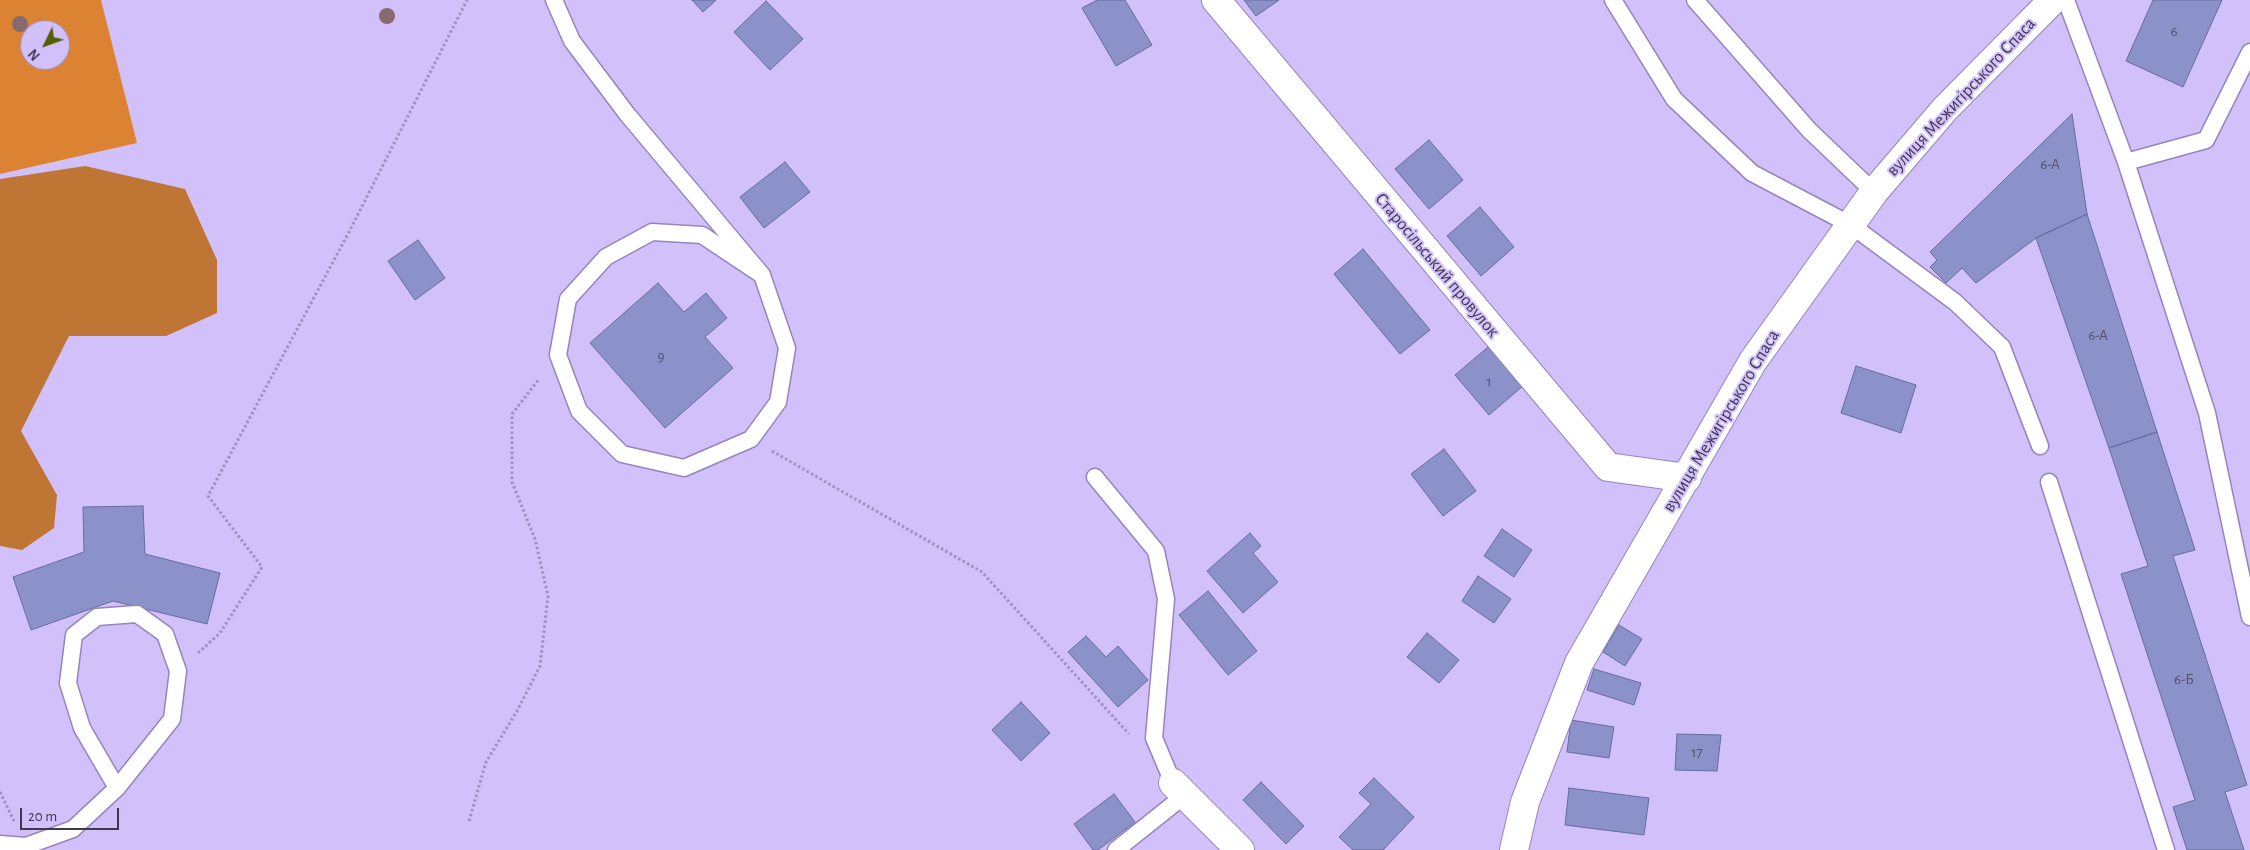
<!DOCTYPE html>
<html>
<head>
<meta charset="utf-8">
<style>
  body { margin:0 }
  #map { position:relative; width:2250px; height:850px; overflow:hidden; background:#d2c0fa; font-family:"Alegreya Sans",sans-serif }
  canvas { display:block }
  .north { position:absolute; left:20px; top:20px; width:50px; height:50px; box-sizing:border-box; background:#d2c0fa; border:1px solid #988ab6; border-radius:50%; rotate:228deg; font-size:14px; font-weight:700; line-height:20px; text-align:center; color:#403850 }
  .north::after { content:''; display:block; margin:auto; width:18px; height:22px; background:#536001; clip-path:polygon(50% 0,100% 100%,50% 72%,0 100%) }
  .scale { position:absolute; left:20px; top:808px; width:99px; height:22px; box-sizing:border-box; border:2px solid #403850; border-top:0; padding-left:6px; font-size:15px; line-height:18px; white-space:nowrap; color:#403850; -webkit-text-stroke:4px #d2c0fa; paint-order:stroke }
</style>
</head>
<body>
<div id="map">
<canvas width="2250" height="850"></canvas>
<div class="north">N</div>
<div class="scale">20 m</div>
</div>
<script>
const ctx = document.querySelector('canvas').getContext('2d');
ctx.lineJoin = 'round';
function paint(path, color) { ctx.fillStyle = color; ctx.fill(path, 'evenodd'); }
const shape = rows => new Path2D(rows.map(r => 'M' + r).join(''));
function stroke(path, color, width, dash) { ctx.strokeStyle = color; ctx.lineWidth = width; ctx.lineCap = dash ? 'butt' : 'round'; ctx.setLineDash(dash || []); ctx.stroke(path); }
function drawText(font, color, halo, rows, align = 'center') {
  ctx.font = font + ' "Alegreya Sans",sans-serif'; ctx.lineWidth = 4; ctx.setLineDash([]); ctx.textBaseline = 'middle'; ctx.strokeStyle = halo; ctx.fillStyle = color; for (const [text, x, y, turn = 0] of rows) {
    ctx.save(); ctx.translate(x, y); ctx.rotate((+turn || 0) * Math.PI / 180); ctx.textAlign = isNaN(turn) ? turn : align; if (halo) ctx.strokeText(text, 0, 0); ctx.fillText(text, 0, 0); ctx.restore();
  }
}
paint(shape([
  [0,0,101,0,137,143,0,174],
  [30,30,60,30,60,60,30,60]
]), '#db8332');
paint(shape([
  [85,166,185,189,217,260,217,313,166,336,69,336,21,431,57,495,54,528,22,550,0,546,0,179]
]), '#bf7533');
const building = shape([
  [692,0,716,0,703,12,692,0],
  [1097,0,1125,0,1152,45,1116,66,1082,8,1097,0],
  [1244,0,1279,0,1256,16,1244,0],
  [2153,0,2222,0,2183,87,2126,61,2153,0],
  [766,1,803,39,770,70,734,32,766,1],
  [2072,114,2087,214,2036,238,1976,283,1962,268,1946,283,1930,267,1937,260,1930,252,2072,114],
  [1429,140,1463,180,1429,209,1395,169,1429,140],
  [785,162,810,192,764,228,740,197,785,162],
  [1480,207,1514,247,1481,276,1447,236,1480,207],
  [2087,214,2157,432,2109,448,2036,238,2087,214],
  [418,240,445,278,415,300,388,261,418,240],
  [1363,249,1430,330,1400,354,1334,274,1363,249],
  [658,283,684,312,706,293,727,318,705,337,733,368,665,428,590,343,658,283],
  [1488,347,1523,386,1489,415,1455,375,1488,347],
  [1856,366,1916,385,1901,433,1841,413,1856,366],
  [2157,432,2195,550,2173,556,2247,785,2225,792,2244,850,2187,850,2173,807,2195,800,2121,574,2148,566,2109,448,2157,432],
  [1444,449,1476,491,1443,516,1411,474,1444,449],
  [143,506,145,554,220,573,207,624,113,601,31,630,13,577,84,552,83,507,143,506],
  [1502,529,1532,550,1514,577,1484,556,1502,529],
  [1250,533,1261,546,1253,553,1278,582,1243,613,1207,571,1250,533],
  [1478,576,1511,599,1494,623,1462,601,1478,576],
  [1208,591,1257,651,1228,675,1179,615,1208,591],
  [1619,625,1642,639,1625,666,1603,652,1619,625],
  [1427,633,1459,660,1439,683,1407,657,1427,633],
  [1086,636,1106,657,1118,646,1148,680,1118,707,1068,652,1086,636],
  [1594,669,1641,683,1634,705,1587,690,1594,669],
  [1021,702,1050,733,1021,761,992,730,1021,702],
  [1571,720,1614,727,1609,758,1567,752,1571,720],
  [1677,734,1721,735,1717,771,1675,770,1677,734],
  [1374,778,1414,817,1383,850,1353,850,1339,837,1371,804,1359,793,1374,778],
  [1261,782,1304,826,1286,844,1243,800,1261,782],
  [1569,788,1649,798,1644,835,1565,825,1569,788],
  [1114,794,1135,822,1098,850,1093,850,1074,824,1114,794]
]);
paint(building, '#8b92c9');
stroke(building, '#666ba0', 1);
const lane = shape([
  [554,0,572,41,627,114,762,275,787,348,778,402,751,439,684,468,622,454,579,411,558,355,568,299,606,257,652,232,702,235,762,275],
  [1613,0,1674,99,1752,173,1851,225,1955,302,2002,347,2040,446],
  [1695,0,1809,130,1874,192],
  [2066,0,2126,162,2207,413,2250,617],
  [2126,162,2206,140,2250,52],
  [1095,477,1156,551,1166,599,1154,738,1173,783],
  [2049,482,2166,850],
  [0,844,26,846,73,829,117,788,172,719,178,671,165,634,137,614,97,617,74,635,68,683,82,728,117,788],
  [1116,850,1185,795]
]);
const street = shape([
  [1216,0,1608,467,1687,478],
  [1173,783,1240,850],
  [1514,850,1525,802,1579,663,1753,361,1874,192,1945,109,2053,0]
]);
stroke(lane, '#9685bb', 19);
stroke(street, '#9685bb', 30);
stroke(shape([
  [772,451,982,572,1129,734],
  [198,653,220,633,262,567,208,496,349,232,467,0],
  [0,792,14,821],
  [469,821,486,762,517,711,540,666,548,596,535,539,512,482,512,414,539,379]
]), '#9f91bf', 3, [2.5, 2.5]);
stroke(lane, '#fff', 16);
stroke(street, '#fff', 28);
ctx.fillStyle = '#876a70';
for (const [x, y] of [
  [387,16],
  [20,24]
]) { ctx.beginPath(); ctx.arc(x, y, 8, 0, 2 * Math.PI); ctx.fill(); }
drawText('15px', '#534e6e', null, [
  ["6",2174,31],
  ["6-А",2050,164],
  ["6-А",2098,335],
  ["9",661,356],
  ["1",1489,381],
  ["6-Б",2184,679],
  ["17",1697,752]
]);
drawText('18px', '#403850', '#d2c0fa', [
  ["вулиця Межигірського Спаса",1961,97,-47],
  ["Старосільський провулок",1437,265,50],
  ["вулиця Межигірського Спаса",1721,421,-59]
]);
</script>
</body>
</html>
